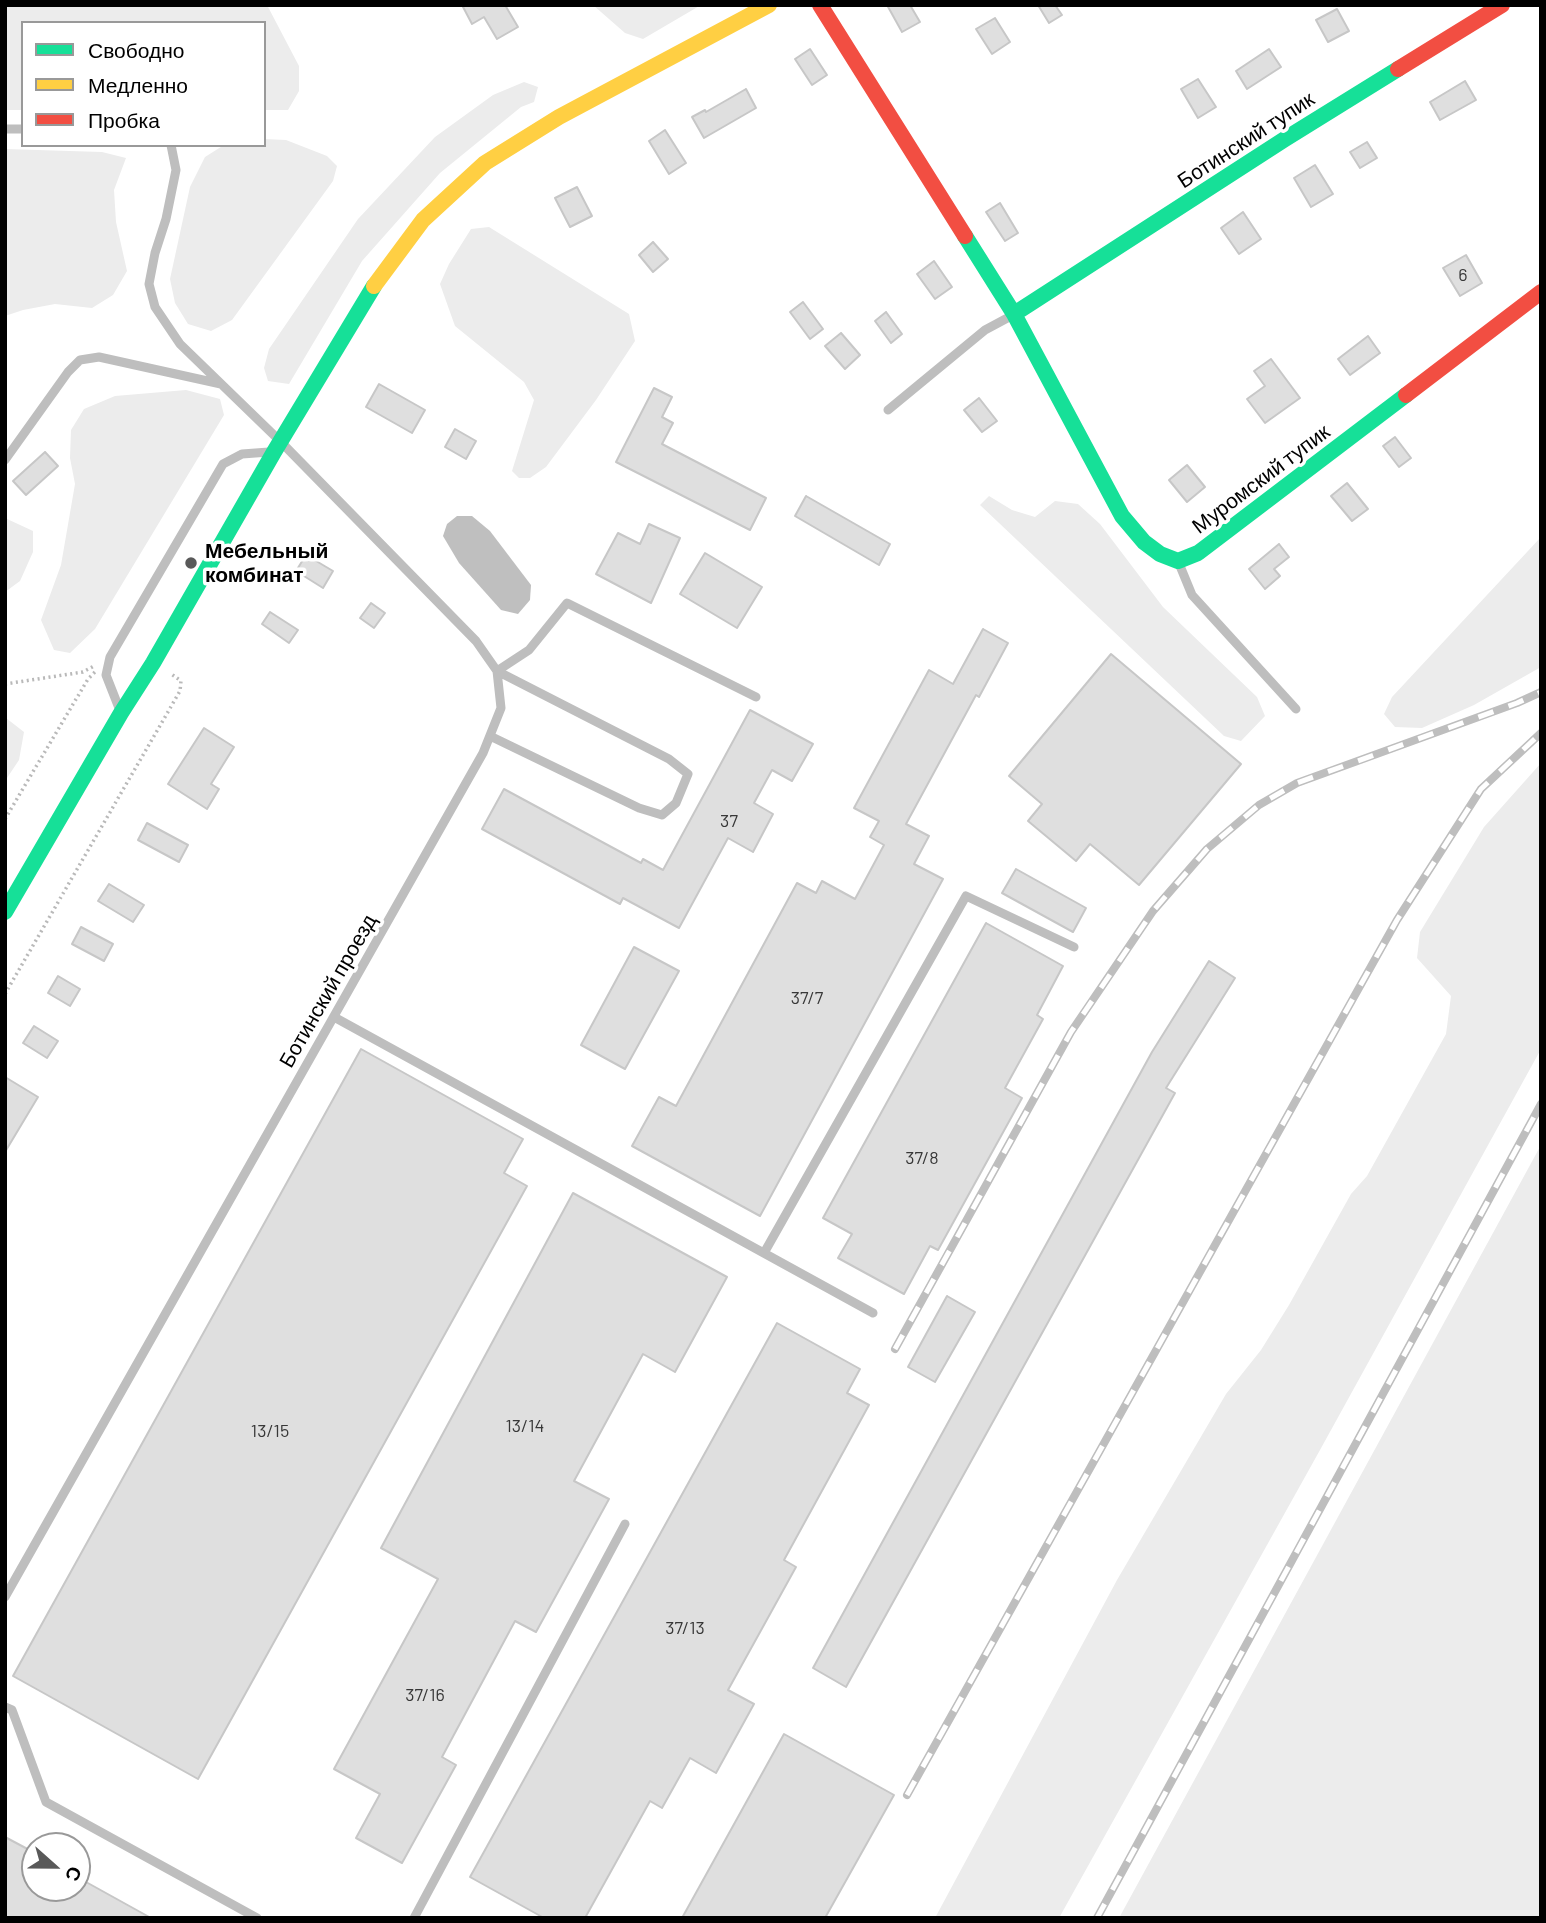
<!DOCTYPE html>
<html>
<head>
<meta charset="utf-8">
<style>
  body { margin:0 }
  #map { position:relative; width:1546px; height:1923px; overflow:hidden; background:#fff; font-family:Barlow,sans-serif }
  canvas { display:block }
  .frame { position:absolute; inset:0; border:7px solid #000; pointer-events:none }
  .legend { position:absolute; left:21px; top:21px; width:245px; height:126px; box-sizing:border-box; background:#fff; border:2px solid #999; margin:0; padding:9px 12px; list-style:none; font-size:21px; color:#000 }
  .legend li { display:flex; align-items:center; gap:14px; height:35px }
  .legend b { width:35px; border:2px solid #999 }
  .north { position:absolute; left:21px; top:1832px; width:70px; height:70px; box-sizing:border-box; background:#fff; border:2px solid #999; border-radius:50%; rotate:111deg; font-size:19px; font-weight:700; line-height:28px; text-align:center; color:#000 }
  .north::after { content:''; display:block; margin:auto; width:24px; height:32px; background:#595959; clip-path:polygon(50% 0,100% 100%,50% 72%,0 100%) }
</style>
</head>
<body>
<div id="map">
<canvas width="1546" height="1923"></canvas>
<div class="frame"></div>
<ul class="legend">
<li><b style="height:9px;background:#16e098"></b>Свободно</li>
<li><b style="height:9px;background:#ffcf43"></b>Медленно</li>
<li><b style="height:9px;background:#f24e42"></b>Пробка</li>
</ul>
<div class="north">С</div>
</div>
<script>
const ctx = document.querySelector('canvas').getContext('2d');
ctx.lineJoin = 'round';
function paint(path, color) { ctx.fillStyle = color; ctx.fill(path, 'evenodd'); }
const shape = rows => new Path2D(rows.map(r => 'M' + r).join(''));
function stroke(path, color, width, dash) { ctx.strokeStyle = color; ctx.lineWidth = width; ctx.lineCap = dash ? 'butt' : 'round'; ctx.setLineDash(dash || []); ctx.stroke(path); }
function drawText(font, color, halo, rows, align = 'center') {
  ctx.font = font + ' Barlow,sans-serif'; ctx.lineWidth = 7; ctx.setLineDash([]); ctx.textBaseline = 'middle'; ctx.strokeStyle = halo; ctx.fillStyle = color; for (const [text, x, y, turn = 0] of rows) {
    ctx.save(); ctx.translate(x, y); ctx.rotate((+turn || 0) * Math.PI / 180); ctx.textAlign = isNaN(turn) ? turn : align; if (halo) ctx.strokeText(text, 0, 0); ctx.fillText(text, 0, 0); ctx.restore();
  }
}
paint(shape([
  [5,5,267,5,299,66,299,91,288,110,264,110,264,23,23,23,23,110,5,110],
  [593,5,701,5,643,39,625,33],
  [524,82,538,87,534,102,521,107,440,173,362,261,289,384,268,381,264,368,269,349,358,219,435,137,493,95],
  [264,139,286,140,327,156,337,166,333,181,232,320,211,331,188,324,175,303,170,279,190,187,205,157,224,145,264,145],
  [5,149,102,152,126,158,114,190,116,222,127,271,113,295,92,308,55,304,23,310,5,316],
  [489,227,629,314,635,341,596,400,546,467,530,478,519,478,512,471,534,400,524,382,455,326,440,284,449,264,471,229],
  [186,390,220,399,224,415,95,629,70,653,54,650,41,620,61,565,75,484,70,458,71,430,84,409,115,396],
  [989,496,1012,510,1035,517,1055,501,1078,504,1100,524,1163,607,1257,697,1265,716,1241,741,1224,736,980,505],
  [5,518,33,531,33,552,20,581,5,592],
  [1541,537,1541,667,1474,705,1422,728,1395,727,1384,714,1392,697],
  [6,718,24,732,19,760,5,781],
  [1541,763,1541,1049,1320,1450,1059,1918,935,1918,1117,1580,1226,1394,1261,1350,1289,1305,1351,1194,1367,1176,1446,1034,1451,996,1417,958,1420,932,1484,827],
  [1541,1145,1541,1918,1119,1918]
]), '#ececec');
paint(shape([
  [457,516,472,516,490,531,531,585,530,600,518,614,501,610,459,563,443,536,447,524]
]), '#bfbfbf');
const building = shape([
  [462,5,505,5,518,27,497,39,484,17,472,24,462,5],
  [887,5,910,5,920,22,902,32,887,5],
  [1038,5,1055,5,1062,15,1049,23,1038,5],
  [1337,9,1349,31,1328,42,1316,20,1337,9],
  [995,18,1010,42,992,54,976,29,995,18],
  [810,49,827,75,812,85,795,59,810,49],
  [1269,49,1281,67,1247,89,1236,71,1269,49],
  [1198,79,1216,107,1198,118,1181,89,1198,79],
  [1465,81,1476,100,1440,120,1430,102,1465,81],
  [746,89,756,108,704,138,692,117,705,110,706,112,746,89],
  [665,130,686,163,669,174,649,141,665,130],
  [1367,142,1377,158,1360,168,1350,152,1367,142],
  [1315,165,1333,194,1311,207,1294,178,1315,165],
  [577,187,592,216,570,227,555,198,577,187],
  [1000,203,1018,233,1005,241,986,212,1000,203],
  [1243,212,1261,239,1239,254,1221,228,1243,212],
  [653,242,668,259,653,272,639,255,653,242],
  [1466,255,1482,283,1460,296,1443,268,1466,255],
  [934,261,952,287,935,299,917,274,934,261],
  [803,302,823,329,810,339,790,312,803,302],
  [886,312,902,334,891,343,875,321,886,312],
  [841,333,860,355,845,369,825,346,841,333],
  [1368,336,1380,353,1350,375,1338,359,1368,336],
  [1271,359,1300,398,1265,423,1247,399,1265,386,1254,371,1271,359],
  [379,384,425,410,412,433,366,407,379,384],
  [654,388,672,397,662,417,673,423,662,444,766,498,750,530,616,462,654,388],
  [979,398,997,421,982,432,964,410,979,398],
  [455,429,476,441,466,459,445,447,455,429],
  [1395,437,1411,458,1399,467,1383,446,1395,437],
  [45,452,58,466,26,495,13,481,45,452],
  [1187,465,1205,487,1187,502,1169,480,1187,465],
  [1347,483,1368,509,1352,521,1331,496,1347,483],
  [806,496,890,544,879,565,795,516,806,496],
  [649,524,680,538,651,603,596,574,618,533,640,544,649,524],
  [1279,544,1289,557,1274,569,1280,576,1265,589,1249,569,1279,544],
  [705,553,762,587,737,628,680,594,705,553],
  [306,555,333,571,323,588,296,571,306,555],
  [371,603,385,613,374,628,360,618,371,603],
  [270,612,298,630,289,643,262,624,270,612],
  [983,629,1008,643,979,697,976,695,906,824,929,836,914,864,943,879,760,1216,632,1146,659,1097,676,1106,797,883,816,893,822,881,855,899,884,845,870,837,879,821,854,808,929,670,953,684,983,629],
  [1111,654,1241,764,1139,885,1090,844,1076,861,1028,821,1042,804,1009,776,1111,654],
  [750,710,813,744,792,781,772,770,754,803,773,814,753,852,728,838,679,928,623,898,620,904,482,829,504,789,641,863,643,859,663,870,750,710],
  [204,728,234,747,211,784,219,789,207,809,168,784,204,728],
  [147,823,188,845,179,862,138,840,147,823],
  [1016,869,1086,908,1073,932,1002,893,1016,869],
  [109,884,144,905,133,922,98,901,109,884],
  [986,923,1063,966,1037,1015,1043,1019,1005,1088,1022,1098,938,1250,930,1246,904,1294,838,1258,852,1234,823,1218,986,923],
  [81,927,113,944,104,961,72,944,81,927],
  [634,947,679,971,625,1069,581,1045,634,947],
  [1209,961,1235,978,1166,1088,1175,1093,846,1687,813,1668,1152,1052,1209,961],
  [58,976,80,989,70,1006,48,993,58,976],
  [34,1026,58,1041,47,1058,23,1043,34,1026],
  [361,1049,523,1139,504,1173,527,1186,198,1779,13,1676,361,1049],
  [5,1077,38,1097,5,1152,5,1077],
  [573,1193,727,1277,675,1372,643,1354,574,1481,609,1499,536,1632,515,1621,442,1757,456,1765,402,1863,356,1838,380,1794,334,1769,438,1579,381,1548,573,1193],
  [947,1296,975,1312,935,1382,908,1367,947,1296],
  [777,1323,860,1369,847,1393,869,1405,784,1560,796,1567,728,1690,754,1704,716,1773,690,1758,662,1808,650,1801,585,1918,544,1918,470,1877,777,1323],
  [784,1734,894,1795,825,1918,682,1918,784,1734],
  [5,1837,35,1853,35,1888,77,1888,77,1877,151,1918,5,1918,5,1837]
]);
paint(building, '#dfdfdf');
stroke(building, '#c7c7c7', 2);
stroke(shape([
  [5,684,83,672,94,666],
  [5,819,88,679,95,672],
  [5,994,180,691,181,681,170,673]
]), '#b9b9b9', 3.5, [2, 3.5]);
stroke(shape([
  [5,129,23,129],
  [888,410,985,330,1013,315],
  [5,460,68,372,80,360,99,357,221,384],
  [1178,561,1192,595,1296,709],
  [119,708,106,675,110,657,223,464,242,454,269,452],
  [490,736,639,808,662,815,676,803,688,774,669,759,497,671,529,650,567,603,756,697],
  [334,1017,873,1313],
  [764,1253,966,896,1074,947],
  [5,1597,483,753,501,708,497,671,476,641,280,441,180,344,155,307,149,284,155,253,166,219,176,170,171,145],
  [5,1707,12,1710,46,1802,257,1918],
  [414,1918,625,1524]
]), '#bebebe', 9);
stroke(shape([
  [965,236,1014,314,1122,516,1144,542,1160,554,1178,561,1198,553,1406,395],
  [1014,314,1285,139,1398,69],
  [5,912,121,713,153,663,274,452,374,286]
]), '#16e098', 16);
stroke(shape([
  [374,286,423,220,485,163,559,117,769,5]
]), '#ffcf43', 16);
stroke(shape([
  [820,5,965,236],
  [1398,69,1502,5],
  [1406,395,1541,292]
]), '#f24e42', 16);
const rail = shape([
  [895,1349,1071,1032,1153,911,1207,849,1259,805,1297,783,1517,703,1541,692],
  [907,1795,1397,920,1481,789,1541,733],
  [1097,1918,1541,1104]
]);
stroke(rail, '#bebebe', 8);
stroke(rail, '#fff', 5, [16]);
for (const [x, y, r, color] of [
  [191,563,7,"#595959"]
]) { const dot = new Path2D(); dot.arc(x, y, r, 0, 2 * Math.PI); ctx.fillStyle = color; ctx.fill(dot); stroke(dot, '#fff', 2.5); }
drawText('18px', '#383838', null, [
  ["6",1463,275],
  ["37",729,821],
  ["37/7",807,998],
  ["37/8",922,1158],
  ["13/14",525,1426],
  ["13/15",270,1431],
  ["37/13",685,1628],
  ["37/16",425,1695]
]);
drawText('21px', '#000', '#fff', [
  ["Ботинский тупик",1246,140,-33],
  ["Муромский тупик",1261,479,-37],
  ["Ботинский проезд",328,991,-60]
]);
drawText('bold 21px', '#000', '#fff', [
  ["Мебельный",205,551],
  ["комбинат",205,575]
], 'left');
</script>
</body>
</html>
